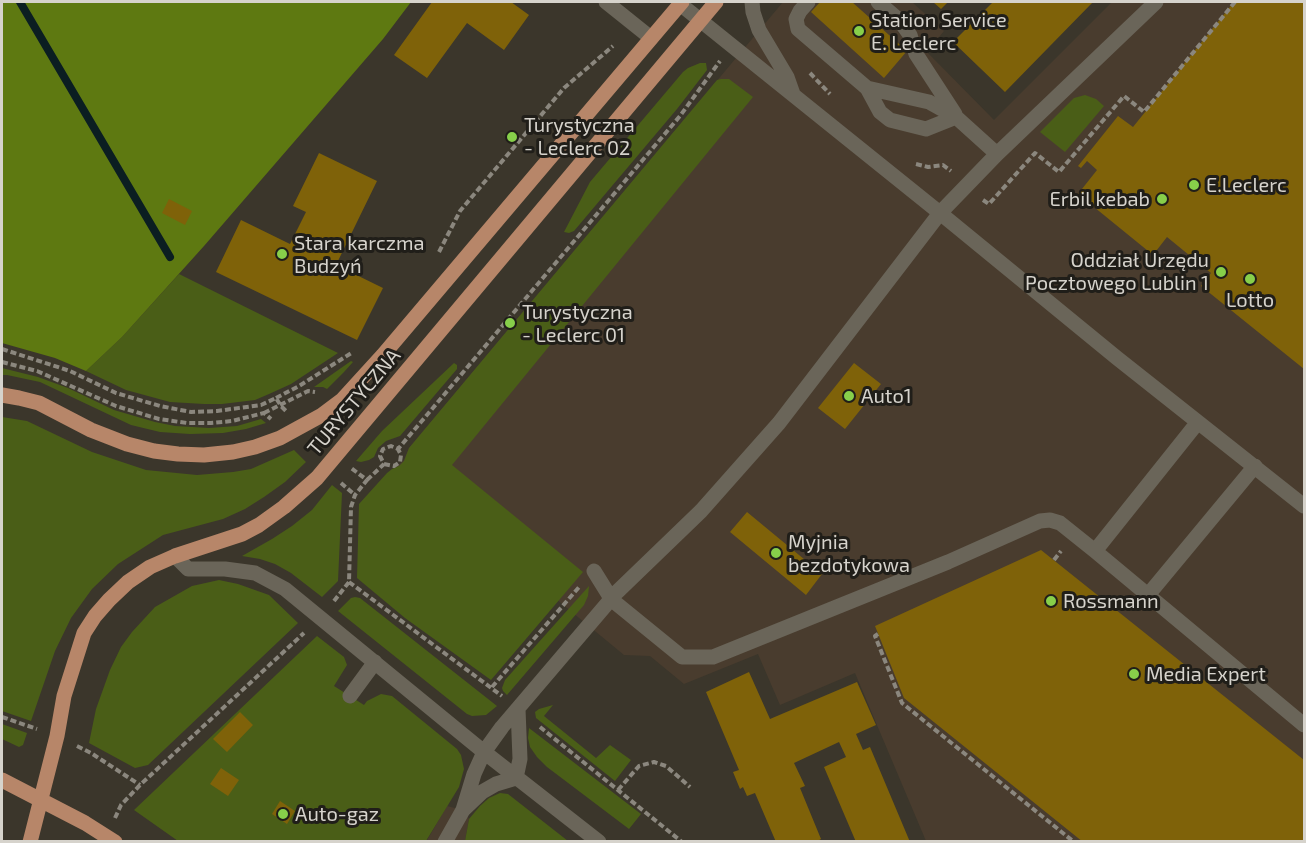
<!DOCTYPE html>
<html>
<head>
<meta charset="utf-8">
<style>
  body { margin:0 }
  #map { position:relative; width:1306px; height:843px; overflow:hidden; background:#3b362b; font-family:"Exo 2",sans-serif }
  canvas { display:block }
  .frame { position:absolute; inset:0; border:3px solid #d6d3cc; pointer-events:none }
</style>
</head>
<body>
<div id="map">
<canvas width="1306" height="843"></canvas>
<div class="frame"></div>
</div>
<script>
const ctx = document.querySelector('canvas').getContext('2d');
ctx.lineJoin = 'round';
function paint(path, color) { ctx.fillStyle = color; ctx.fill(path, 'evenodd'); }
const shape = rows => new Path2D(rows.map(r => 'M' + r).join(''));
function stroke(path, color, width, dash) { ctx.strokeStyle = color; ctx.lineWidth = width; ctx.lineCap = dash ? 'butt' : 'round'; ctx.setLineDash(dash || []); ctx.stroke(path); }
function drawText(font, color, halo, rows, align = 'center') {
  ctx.font = font + ' "Exo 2",sans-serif'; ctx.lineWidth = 6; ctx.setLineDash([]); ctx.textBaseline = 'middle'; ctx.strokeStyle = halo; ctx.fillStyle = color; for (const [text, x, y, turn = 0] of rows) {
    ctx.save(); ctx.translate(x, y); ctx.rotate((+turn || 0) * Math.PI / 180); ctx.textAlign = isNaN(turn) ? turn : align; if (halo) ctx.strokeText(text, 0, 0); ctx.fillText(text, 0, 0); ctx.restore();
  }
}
paint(shape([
  [783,2,912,2,944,31,927,52,994,120,1112,2,1304,2,1304,841,926,841,855,673,780,705,758,654,684,684,650,656,624,655,396,467,404,460,409,448],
  [447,806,463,810,469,819,465,841,426,842]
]), '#493c2e');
paint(shape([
  [700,63,706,63,707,70,677,109,574,231,569,233,564,232,590,182,683,72,688,68],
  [721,79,729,79,753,97,452,465,583,572,491,680,405,618,357,578,359,504,387,473,392,469,399,466,404,461,409,448,717,80],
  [1085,95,1096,99,1104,106,1065,152,1040,132,1074,98],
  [179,274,338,353,291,384,269,394,255,400,222,404,204,404,170,402,126,390,86,371,122,337],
  [351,361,353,362,344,372,327,389,323,387,314,387],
  [454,363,457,365,457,369,400,436,386,441,378,448,374,457,369,460,361,462,356,461,382,431],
  [2,368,38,377,68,388,114,410,155,422,175,426,209,428,237,426,261,419,266,423,246,429,223,433,190,434,160,432,131,425,40,382,7,375,2,375],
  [2,417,27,421,92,452,146,470,197,475,233,472,251,469,294,450,306,462,285,482,264,497,245,509,223,519,163,535,118,564,92,589,71,618,55,651,31,721,2,711],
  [332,485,342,493,338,581,322,597,291,573,275,564,260,559,242,556,272,539,292,526,312,510],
  [219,580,238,584,269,595,298,623,148,765,135,768,89,743,96,709,110,670,121,647,132,632,155,607,192,586],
  [589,586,588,596,584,605,507,695,503,691,502,688,505,680],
  [355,597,360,598,497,706,486,715,472,716,467,714,338,611,351,598],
  [317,636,344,657,347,665,334,686,364,705,367,701,381,694,392,696,457,749,461,755,464,769,459,787,426,841,178,841,134,810],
  [553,705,544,716,596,758,610,745,631,760,615,781,536,718,535,712,539,709],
  [2,724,27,733,23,745,19,747,2,739],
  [529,728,641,814,629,829,547,767,537,757,530,747,528,738],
  [500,793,508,794,568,841,465,841,469,819,480,806,489,798]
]), '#4a5e17');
paint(shape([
  [2,2,411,2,383,39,204,246,122,337,86,371,55,358,2,343]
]), '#5e7911');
stroke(shape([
  [20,2,170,257]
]), '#0b1e21', 8);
paint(shape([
  [432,2,511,2,529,15,504,50,467,23,427,78,394,55],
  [820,2,852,2,907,51,884,78,811,12],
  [933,2,948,2,941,9],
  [993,2,1093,2,1005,92,953,42],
  [1234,2,1304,2,1304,369,1201,286,1211,273,1167,237,1153,255,1078,194,1097,170,1087,161,1081,168,1078,166,1118,116,1133,127],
  [319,153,377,181,336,265,383,288,357,340,216,272,241,220,290,244,306,212,293,206],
  [169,199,192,211,185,225,162,213],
  [854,363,881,384,845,429,818,408],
  [747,512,822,574,806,595,730,532],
  [1041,550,1304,760,1304,842,1083,842,904,698,875,626],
  [749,672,770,719,857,682,876,725,856,734,863,750,870,747,910,842,856,842,824,767,846,757,839,742,794,763,805,786,800,788,821,839,816,842,776,842,755,793,747,796,743,787,740,789,733,772,739,770,706,692],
  [240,712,253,725,227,752,213,739],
  [221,768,239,780,228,796,210,784],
  [280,801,295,811,287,824,272,814]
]), '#7f6209');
stroke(shape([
  [810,73,830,94],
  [916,164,928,167,943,165,951,171],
  [983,200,989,204,1035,153,1059,172,1124,96,1144,112,1235,2],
  [439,252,460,211,564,88,613,46],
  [2,349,70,371,116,393,160,406,191,412,217,411,261,405,276,398,281,406,287,412],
  [2,362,37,371,116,406,159,419,187,423,211,423,232,421,264,413,271,419],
  [276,398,299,386,353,352],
  [264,413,308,391,315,392],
  [384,464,394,466,400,462,401,455,398,449],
  [367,480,384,464,380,456,383,449,391,446,398,449,421,422,680,116,720,61],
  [341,483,355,495],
  [1054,560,1061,551],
  [349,582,502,696],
  [334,601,349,582,351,507,355,495,367,480,351,468],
  [878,634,875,636,902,703,1074,842],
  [492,687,580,586],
  [2,717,37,729],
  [540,727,682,842],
  [77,746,91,753,140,785],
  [618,790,639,766,654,762,666,766,690,787],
  [115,818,121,805,140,785,304,633]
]), '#8b877e', 4, [6, 3]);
stroke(shape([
  [606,2,651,38],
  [752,2,753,12,759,30,787,77,793,94],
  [808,2,800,11,796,19,798,29,867,88,929,102,956,117,997,154],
  [878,2,900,21,910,35,916,54,955,114],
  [680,4,940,213,1117,358,1304,506],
  [867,88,880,112,890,120,926,129,956,117],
  [1095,551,1198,422],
  [175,556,188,569,225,569,255,573,285,589,484,752,599,842],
  [594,571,612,600,682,657,713,657,948,562,1040,521,1050,520,1060,523,1095,551,1304,725],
  [1148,595,1255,466],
  [350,696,375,662],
  [516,778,520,759,518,709],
  [463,810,474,774,484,752,502,727,617,592,701,511,779,423,940,213,997,154,1156,2],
  [445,842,463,810,482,792,496,784,516,778]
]), '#6a6559', 15);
stroke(shape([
  [2,395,19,398,39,403,91,430,127,444,154,451,178,454,204,455,233,452,255,447,280,438,322,415,342,400,383,355,682,2],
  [2,780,85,823,115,842],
  [30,842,57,736,64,696,84,633,95,616,109,600,128,582,150,567,175,556,242,534,259,525,284,507,317,478,716,2]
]), '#b78669', 15);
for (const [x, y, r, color] of [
  [859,31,6,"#87cf4a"],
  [512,137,6,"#87cf4a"],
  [1194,185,6,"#87cf4a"],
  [1162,199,6,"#87cf4a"],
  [282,254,6,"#87cf4a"],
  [1221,272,6,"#87cf4a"],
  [1250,279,6,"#87cf4a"],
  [510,323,6,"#87cf4a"],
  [849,396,6,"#87cf4a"],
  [776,553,6,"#87cf4a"],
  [1051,601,6,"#87cf4a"],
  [1134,674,6,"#87cf4a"],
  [283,814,6,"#87cf4a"]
]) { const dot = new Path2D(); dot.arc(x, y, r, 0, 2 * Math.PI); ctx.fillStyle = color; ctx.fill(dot); stroke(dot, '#201e19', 2); }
drawText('20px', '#d6d3cc', '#201e19', [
  ["Station Service",871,20],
  ["E. Leclerc",871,43],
  ["Turystyczna",524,125],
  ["- Leclerc 02",524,148],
  ["E.Leclerc",1206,185],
  ["Erbil kebab",1150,199,"right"],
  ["Stara karczma",294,243],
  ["Budzyń",294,266],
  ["Oddział Urzędu",1209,260,"right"],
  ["Pocztowego Lublin 1",1209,283,"right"],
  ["Lotto",1250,300,"center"],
  ["Turystyczna",522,312],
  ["- Leclerc 01",522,335],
  ["Auto1",861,396],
  ["Myjnia",788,542],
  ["bezdotykowa",788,565],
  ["Rossmann",1063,601],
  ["Media Expert",1146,674],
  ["Auto-gaz",295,814]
], 'left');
drawText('20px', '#d6d3cc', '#201e19', [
  ["TURYSTYCZNA",354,402,-50]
]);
</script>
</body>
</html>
